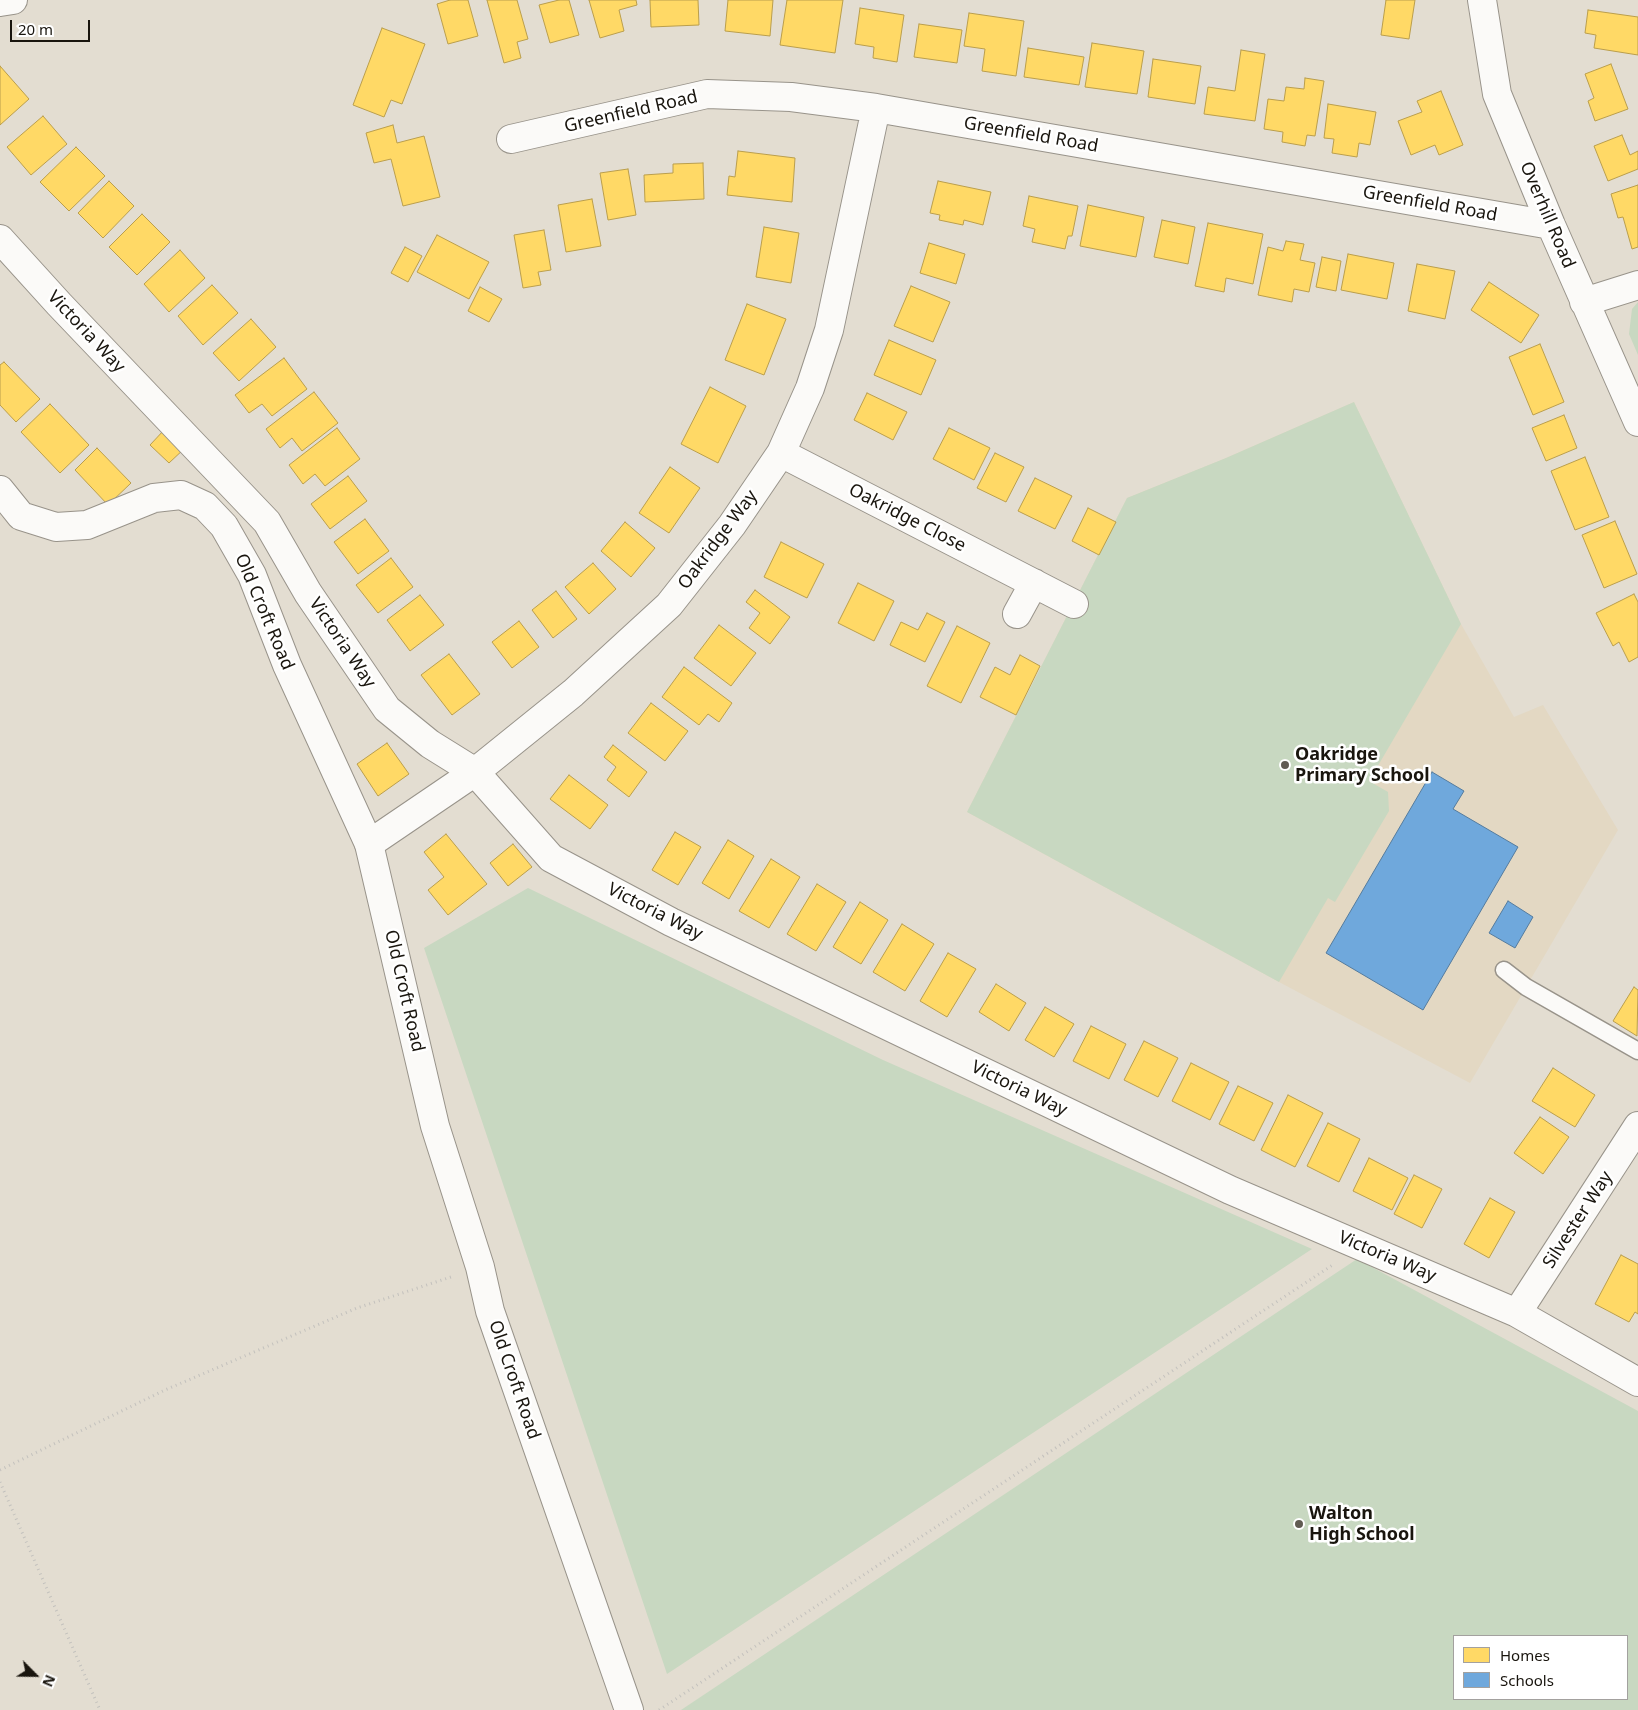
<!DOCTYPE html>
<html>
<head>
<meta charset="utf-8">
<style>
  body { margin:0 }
  #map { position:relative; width:1638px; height:1710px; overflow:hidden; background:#e3ddd1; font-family:"Noto Sans",sans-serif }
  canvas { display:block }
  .legend { position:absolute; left:1453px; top:1635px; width:175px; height:65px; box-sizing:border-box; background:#fff; border:1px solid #a3a19f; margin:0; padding:6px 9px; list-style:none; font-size:15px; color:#19150e }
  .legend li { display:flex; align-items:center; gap:10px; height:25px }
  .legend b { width:25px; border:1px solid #a3a19f }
  .north { position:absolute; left:10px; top:1650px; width:50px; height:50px; -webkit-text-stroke:4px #fff; paint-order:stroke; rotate:113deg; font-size:14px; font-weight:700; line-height:20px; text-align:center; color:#19150e }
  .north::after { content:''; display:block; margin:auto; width:18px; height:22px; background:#19150e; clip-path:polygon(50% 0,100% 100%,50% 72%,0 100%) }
  .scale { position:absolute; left:10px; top:20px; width:80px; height:22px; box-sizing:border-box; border:2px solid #19150e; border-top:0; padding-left:6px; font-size:15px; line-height:18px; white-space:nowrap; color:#19150e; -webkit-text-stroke:4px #fff; paint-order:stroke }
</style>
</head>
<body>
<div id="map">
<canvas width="1638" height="1710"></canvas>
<ul class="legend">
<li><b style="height:14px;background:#ffd966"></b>Homes</li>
<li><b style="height:14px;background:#6fa8dc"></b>Schools</li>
</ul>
<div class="north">N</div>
<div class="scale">20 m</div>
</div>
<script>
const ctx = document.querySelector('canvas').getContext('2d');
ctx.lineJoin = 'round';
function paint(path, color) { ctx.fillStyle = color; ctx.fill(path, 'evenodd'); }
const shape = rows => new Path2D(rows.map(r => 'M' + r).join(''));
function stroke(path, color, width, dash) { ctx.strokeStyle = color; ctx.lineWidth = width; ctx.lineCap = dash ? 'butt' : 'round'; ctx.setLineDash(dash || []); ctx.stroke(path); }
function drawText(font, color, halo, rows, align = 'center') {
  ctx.font = font + ' "Noto Sans",sans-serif'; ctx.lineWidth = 5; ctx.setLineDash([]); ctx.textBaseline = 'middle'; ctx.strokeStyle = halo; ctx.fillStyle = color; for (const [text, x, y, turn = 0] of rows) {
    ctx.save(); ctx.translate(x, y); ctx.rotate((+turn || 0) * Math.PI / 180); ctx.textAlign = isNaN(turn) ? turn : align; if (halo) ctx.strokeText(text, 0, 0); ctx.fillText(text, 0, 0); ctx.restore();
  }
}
paint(shape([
  [1354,402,1461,624,1514,717,1543,705,1618,830,1470,1083,1279,982,967,812,1127,498,1226,458]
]), '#e3d8c3');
paint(shape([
  [1638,302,1638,355,1629,334,1632,309],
  [1354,402,1461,624,1369,781,1388,792,1389,811,1335,902,1328,898,1279,982,967,812,1127,498,1226,458],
  [528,888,883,1060,1312,1249,667,1674,424,948],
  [1357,1259,1638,1411,1638,1710,681,1710],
  [1454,1636,1627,1636,1627,1699,1454,1699]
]), '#c8d8c1');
const homes = shape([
  [450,0,468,0,478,36,448,44,437,4,450,0],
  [487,0,517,0,528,39,517,42,521,58,504,63,487,0],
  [559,0,569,0,579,35,550,43,539,5,559,0],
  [589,0,636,0,637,5,619,10,624,31,600,38,589,0],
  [650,0,698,0,699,25,651,27,650,0],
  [728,0,773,0,770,36,725,31,728,0],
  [787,0,843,0,835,53,780,45,787,0],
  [1386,0,1415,0,1409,39,1381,35,1386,0],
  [860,8,904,15,897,62,873,58,874,47,855,44,860,8],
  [1588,10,1638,17,1638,55,1594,48,1596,35,1585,33,1588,10],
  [969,13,1024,21,1016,76,982,71,985,49,964,46,969,13],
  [919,24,962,30,957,63,914,57,919,24],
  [382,28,425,44,402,104,391,100,384,117,353,105,382,28],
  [1092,43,1144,51,1137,94,1085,87,1092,43],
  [1028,48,1084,57,1079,85,1024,77,1028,48],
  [1241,50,1265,54,1255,121,1204,114,1208,87,1235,91,1241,50],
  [1153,59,1201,66,1195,104,1148,97,1153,59],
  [1611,64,1628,109,1595,121,1588,101,1594,98,1585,74,1611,64],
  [0,66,29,99,0,125,0,66],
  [1305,78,1324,81,1315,136,1307,135,1305,146,1282,142,1283,132,1264,129,1268,99,1284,101,1286,87,1304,89,1305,78],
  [1441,91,1463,145,1439,155,1435,145,1411,155,1398,121,1422,112,1417,101,1441,91],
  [1328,104,1376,112,1370,145,1359,143,1357,157,1332,153,1334,139,1324,138,1328,104],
  [43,116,67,144,31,175,7,147,43,116],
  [393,125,397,143,424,136,440,197,403,206,391,159,374,163,366,133,393,125],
  [1622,135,1630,155,1638,151,1638,169,1608,181,1594,146,1622,135],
  [76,147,105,176,69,211,40,182,76,147],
  [738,151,795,158,792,202,727,195,729,176,735,177,738,151],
  [703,163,704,199,645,202,644,175,673,173,673,164,703,163],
  [628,169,636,215,608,220,600,173,628,169],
  [109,181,134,206,103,238,78,213,109,181],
  [938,181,991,192,983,225,964,220,963,225,939,220,940,215,930,213,938,181],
  [1638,185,1638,247,1632,249,1623,217,1618,218,1611,194,1638,185],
  [1029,196,1078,206,1072,236,1068,236,1065,249,1032,242,1035,229,1023,226,1029,196],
  [592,199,601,246,566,252,558,205,592,199],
  [1088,205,1144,217,1136,257,1080,246,1088,205],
  [142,214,170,242,137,275,109,247,142,214],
  [1162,220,1195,227,1188,264,1154,257,1162,220],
  [1208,223,1263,234,1253,284,1226,278,1224,292,1195,286,1208,223],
  [764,227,799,233,791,283,756,277,764,227],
  [544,230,551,270,538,272,541,285,523,288,514,235,544,230],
  [437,235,489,262,469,299,417,272,437,235],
  [1286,241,1304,244,1300,260,1315,263,1309,292,1294,289,1292,302,1258,295,1268,247,1283,251,1286,241],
  [929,243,965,254,956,284,920,273,929,243],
  [405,247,422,256,408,282,391,273,405,247],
  [180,250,205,278,169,312,144,284,180,250],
  [1348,254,1394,263,1387,299,1341,290,1348,254],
  [1322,257,1341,261,1336,291,1316,287,1322,257],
  [1417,264,1455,271,1445,319,1408,311,1417,264],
  [1489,282,1539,315,1521,343,1471,310,1489,282],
  [212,285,238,313,203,345,178,316,212,285],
  [911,286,950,302,933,342,894,326,911,286],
  [480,287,502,299,489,322,468,311,480,287],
  [747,304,786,319,764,375,725,360,747,304],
  [251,319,276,347,239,381,213,353,251,319],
  [889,340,936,360,921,395,874,375,889,340],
  [1540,344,1564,402,1533,415,1509,357,1540,344],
  [284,358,307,389,272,416,262,404,249,413,235,395,284,358],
  [4,362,40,399,16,422,0,405,0,365,4,362],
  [710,387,746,406,718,463,681,444,710,387],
  [314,392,338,423,302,451,292,438,280,448,266,429,314,392],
  [867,393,907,412,893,440,854,420,867,393],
  [50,404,89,445,60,473,21,432,50,404],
  [1564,415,1577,448,1546,461,1532,428,1564,415],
  [337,428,360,459,325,486,315,474,303,484,289,465,337,428],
  [949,428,990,448,974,480,933,459,949,428],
  [165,429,185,448,169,463,150,445,165,429],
  [97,448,131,483,108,505,75,470,97,448],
  [995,453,1024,467,1006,502,977,488,995,453],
  [1585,457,1609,517,1575,530,1551,471,1585,457],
  [670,467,700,488,669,533,639,513,670,467],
  [348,476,367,501,330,529,311,504,348,476],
  [1035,478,1072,496,1055,529,1018,511,1035,478],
  [1088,508,1116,522,1099,555,1072,541,1088,508],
  [365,519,389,551,358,574,334,542,365,519],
  [1615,521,1637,574,1604,588,1582,535,1615,521],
  [625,522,655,548,631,577,601,551,625,522],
  [781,542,824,564,807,598,764,577,781,542],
  [391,558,413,587,378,613,356,585,391,558],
  [593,563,616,589,589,614,565,587,593,563],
  [858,583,894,601,874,641,838,623,858,583],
  [755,590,790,617,770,644,749,628,760,613,746,602,755,590],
  [556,591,577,619,553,638,532,610,556,591],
  [1634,594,1638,602,1638,657,1629,662,1619,642,1613,646,1596,613,1634,594],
  [420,595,444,625,410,651,387,620,420,595],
  [927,613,945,622,925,662,890,645,901,622,918,630,927,613],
  [519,621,539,647,512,668,492,642,519,621],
  [719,625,756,653,731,686,694,658,719,625],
  [957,626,990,643,961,703,927,686,957,626],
  [449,654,480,694,452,715,421,675,449,654],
  [1020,655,1040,666,1016,715,980,697,995,667,1010,675,1020,655],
  [684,667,732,703,719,722,708,714,699,725,662,697,684,667],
  [651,703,688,731,665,761,628,733,651,703],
  [387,743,409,774,378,796,357,764,387,743],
  [613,745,647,772,629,797,607,780,616,767,604,757,613,745],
  [569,775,608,805,590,829,550,799,569,775],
  [675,832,701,847,678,885,652,870,675,832],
  [446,834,487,884,448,915,428,890,444,877,424,852,446,834],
  [728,840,754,856,729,899,702,883,728,840],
  [513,844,532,867,508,886,490,863,513,844],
  [771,859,800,877,769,928,739,911,771,859],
  [817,884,846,902,816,951,787,934,817,884],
  [860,902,888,920,861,964,833,947,860,902],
  [902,924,934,944,905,991,873,972,902,924],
  [948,953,976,969,947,1017,920,1001,948,953],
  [996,984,1026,1003,1009,1031,979,1012,996,984],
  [1634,987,1638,990,1637,1036,1613,1021,1634,987],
  [1045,1007,1074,1024,1054,1057,1025,1040,1045,1007],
  [1091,1026,1126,1044,1109,1079,1073,1061,1091,1026],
  [1144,1041,1178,1058,1158,1097,1124,1080,1144,1041],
  [1191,1063,1229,1082,1210,1120,1172,1101,1191,1063],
  [1553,1068,1595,1095,1575,1127,1532,1101,1553,1068],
  [1238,1086,1273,1103,1254,1141,1219,1124,1238,1086],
  [1288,1095,1323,1113,1295,1167,1261,1150,1288,1095],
  [1540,1117,1569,1137,1543,1174,1514,1153,1540,1117],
  [1328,1123,1360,1139,1339,1182,1307,1166,1328,1123],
  [1369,1158,1408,1178,1392,1210,1353,1191,1369,1158],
  [1414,1175,1442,1189,1422,1228,1394,1214,1414,1175],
  [1490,1198,1515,1212,1489,1258,1464,1244,1490,1198],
  [1621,1255,1638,1264,1638,1314,1635,1312,1629,1322,1595,1304,1621,1255]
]);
paint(homes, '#ffd966');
stroke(homes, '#ba9e4c', 1);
const schools = shape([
  [1432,772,1464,791,1453,809,1518,847,1423,1010,1326,953,1432,772],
  [1508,901,1533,917,1515,948,1489,933,1508,901]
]);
paint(schools, '#6fa8dc');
stroke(schools, '#557c9e', 1);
const service = shape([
  [1504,970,1526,987,1638,1051]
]);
const minor = shape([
  [1482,0,1497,94,1551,225,1638,422],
  [0,2,13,0],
  [511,139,707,94,791,97,876,108,1551,225],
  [0,239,59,304,267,522,308,593,387,709,430,744,475,772,551,858,671,922,1230,1190,1517,1313,1638,1382],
  [1584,302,1638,285],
  [781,453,1074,604],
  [1017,614,1034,583],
  [369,844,475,772,573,693,669,605,732,525,781,453,810,388,829,330,876,108],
  [1517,1313,1638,1126]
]);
const tertiary = shape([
  [0,490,21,516,56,527,87,525,154,498,181,495,205,506,224,526,252,575,287,665,369,844,435,1126,480,1267,490,1311,629,1710]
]);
stroke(service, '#98938a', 19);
stroke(minor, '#98938a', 30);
stroke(tertiary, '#98938a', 30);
stroke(shape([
  [0,1470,165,1390,357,1308,454,1276],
  [0,1482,100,1710],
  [659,1710,1334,1264]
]), '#c3c1bd', 3, [1, 4]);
stroke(service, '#fbfaf8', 16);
stroke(minor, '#fbfaf8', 28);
stroke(tertiary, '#fbfaf8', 28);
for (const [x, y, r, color] of [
  [1285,765,5,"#605b52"],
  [1299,1524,5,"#605b52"]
]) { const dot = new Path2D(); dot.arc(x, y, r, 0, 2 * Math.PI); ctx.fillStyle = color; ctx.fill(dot); stroke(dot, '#fff', 2); }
drawText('18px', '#19150e', '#fff', [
  ["Greenfield Road",631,112,-13],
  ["Greenfield Road",1031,135,10],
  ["Greenfield Road",1430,204,10],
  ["Overhill Road",1547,215,67],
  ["Victoria Way",86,332,47],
  ["Oakridge Close",907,518,27],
  ["Oakridge Way",718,540,-53],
  ["Old Croft Road",264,612,67],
  ["Victoria Way",342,643,56],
  ["Victoria Way",655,912,27],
  ["Old Croft Road",404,991,77],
  ["Victoria Way",1019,1089,26],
  ["Silvester Way",1578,1220,-57],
  ["Victoria Way",1387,1257,23],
  ["Old Croft Road",514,1380,71]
]);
drawText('bold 18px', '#19150e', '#fff', [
  ["Oakridge",1295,755],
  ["Primary School",1295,776],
  ["Walton",1309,1514],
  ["High School",1309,1535]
], 'left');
</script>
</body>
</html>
